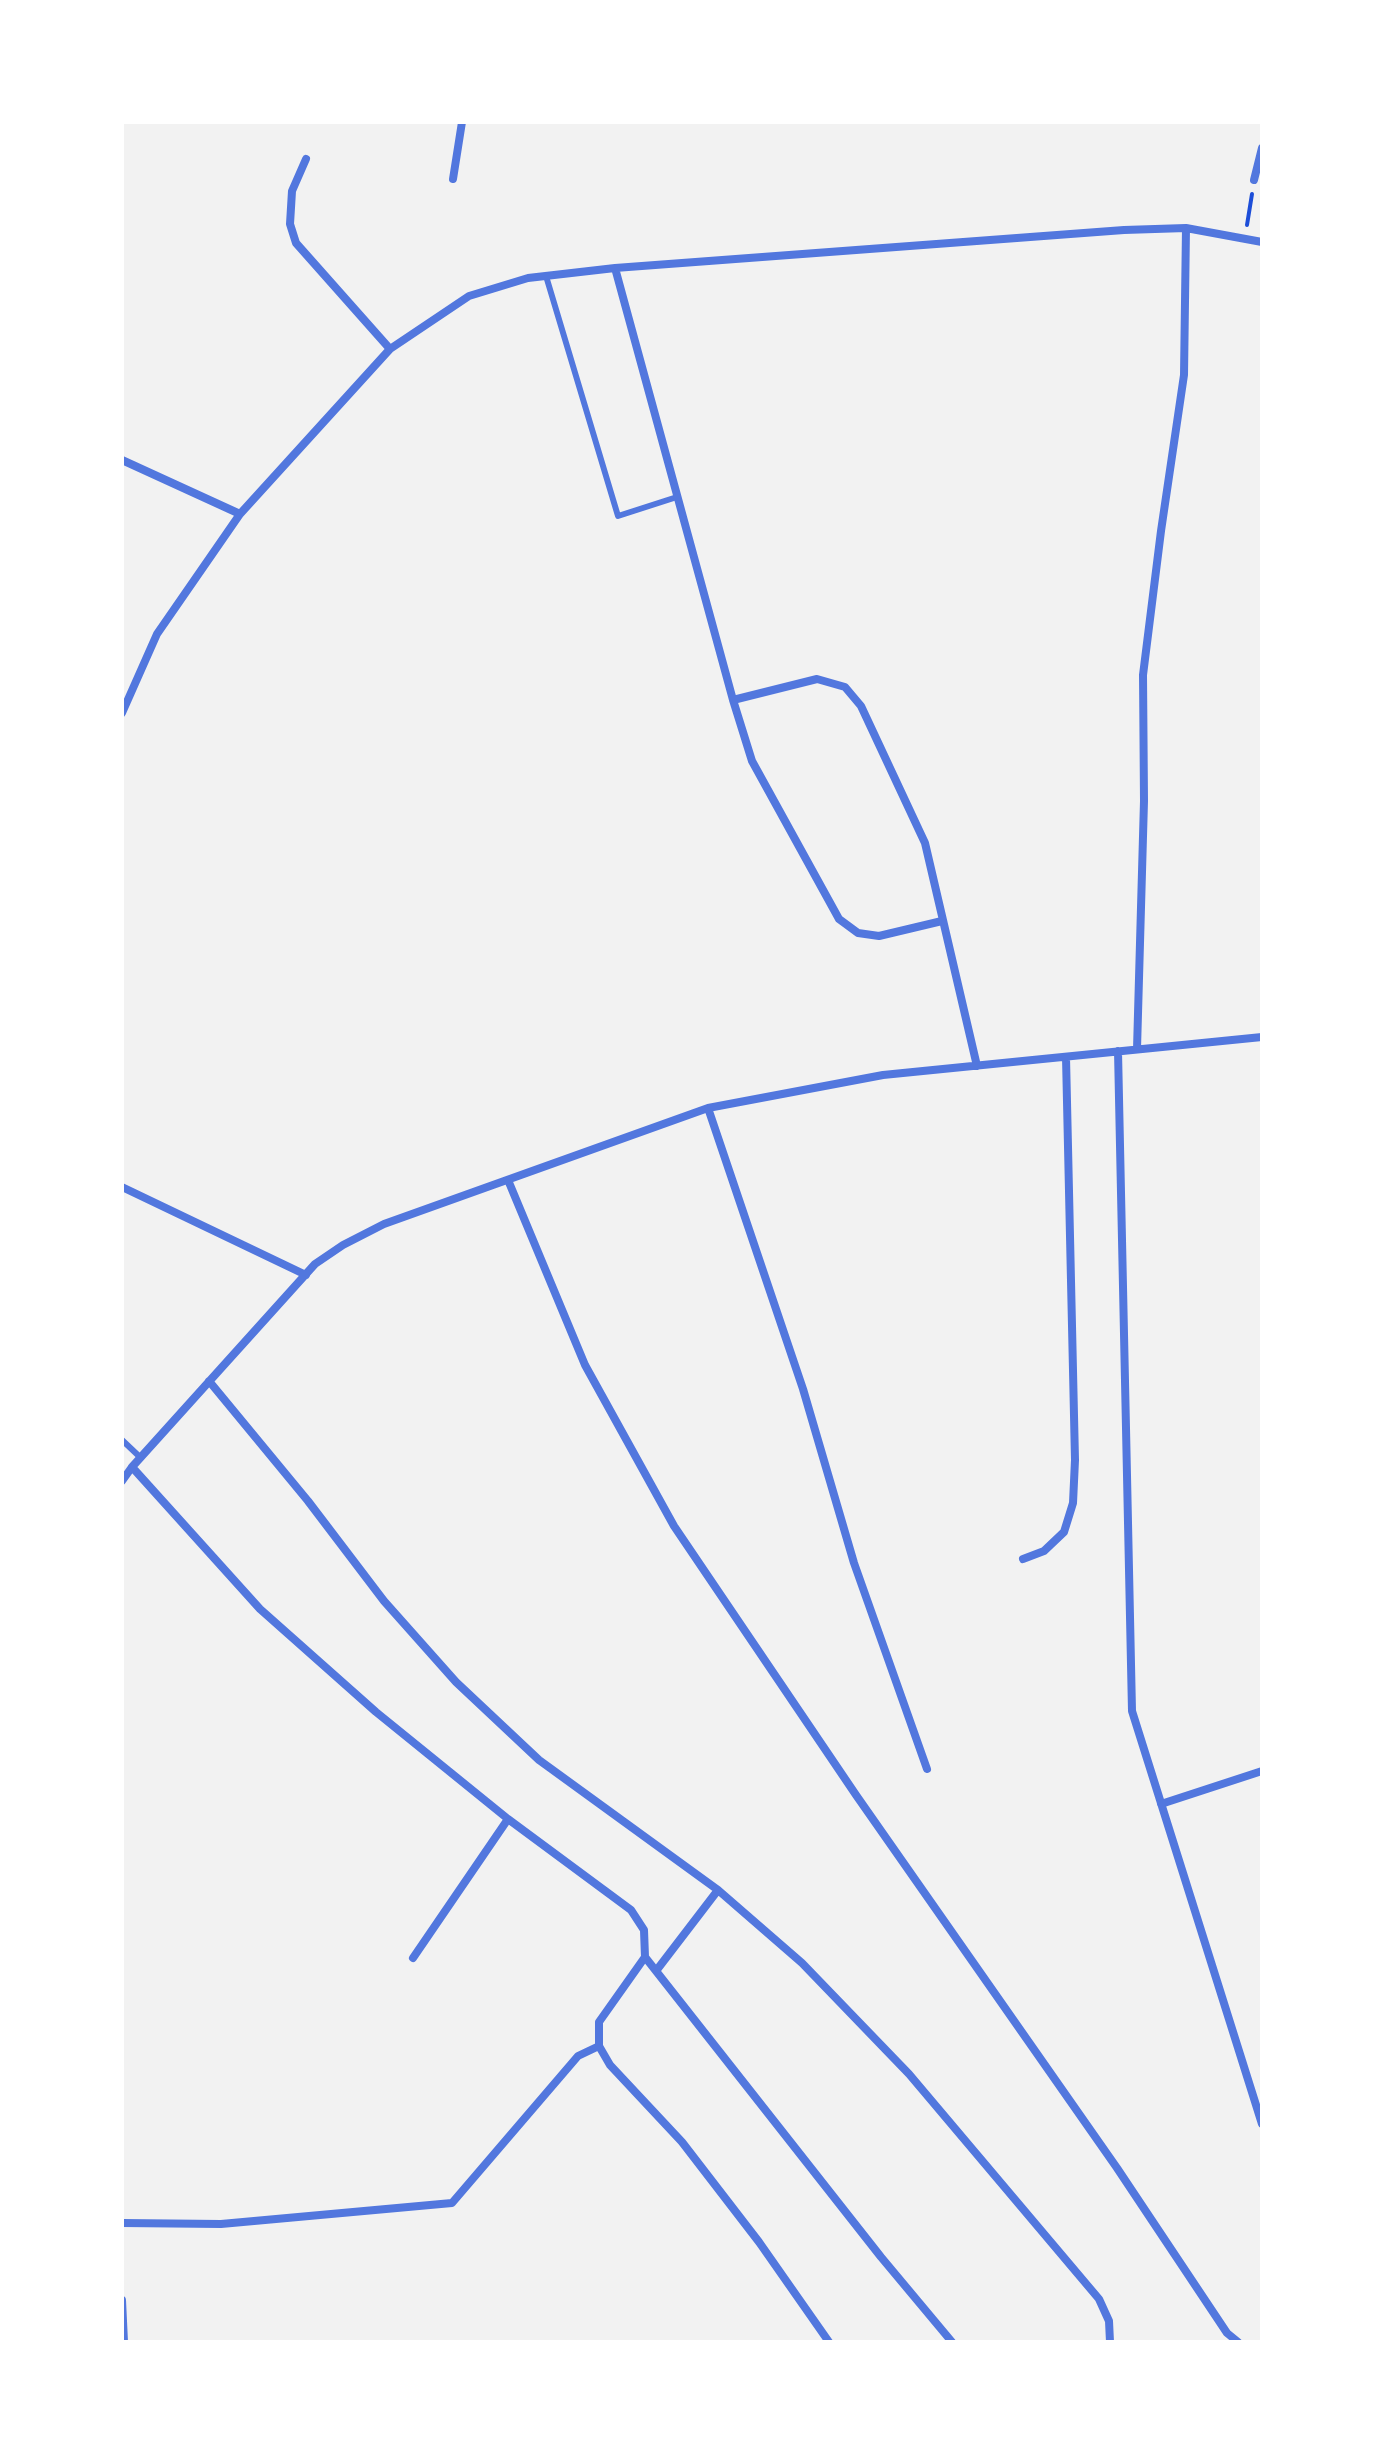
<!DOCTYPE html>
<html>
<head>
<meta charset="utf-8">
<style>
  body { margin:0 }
  #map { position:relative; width:1384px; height:2464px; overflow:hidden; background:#f2f2f2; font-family:"Libre Baskerville",serif }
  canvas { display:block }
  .frame { position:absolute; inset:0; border:124px solid #fff; pointer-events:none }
</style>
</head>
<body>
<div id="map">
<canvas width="1384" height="2464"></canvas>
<div class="frame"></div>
</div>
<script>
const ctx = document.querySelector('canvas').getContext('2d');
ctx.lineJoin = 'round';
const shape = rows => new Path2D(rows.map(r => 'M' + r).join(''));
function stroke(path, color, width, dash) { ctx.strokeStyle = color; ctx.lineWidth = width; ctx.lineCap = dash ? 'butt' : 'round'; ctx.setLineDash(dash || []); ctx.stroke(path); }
stroke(shape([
  [1247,225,1252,194]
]), '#1d4ed8', 4);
stroke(shape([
  [546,276,618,516,677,497],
  [122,1440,141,1458]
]), '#5277de', 6);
stroke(shape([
  [306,159,292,191,290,224,296,243,390,349],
  [453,179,462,122],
  [1254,180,1262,148],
  [615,268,733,700,752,761,839,919,858,933,879,936,942,921],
  [122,460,240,514],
  [733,700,817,679,845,687,861,706,925,843,977,1066],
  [122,713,157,634,240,514,390,349,469,296,528,278,615,268,1124,230,1186,228,1262,242],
  [1137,1049,1144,801,1143,675,1161,531,1184,375,1186,228],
  [1118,1051,1132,1711,1262,2124],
  [708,1108,803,1389,854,1563,927,1769],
  [508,1180,585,1365,674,1526,856,1795,1117,2168,1227,2333,1238,2342],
  [122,1187,306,1275],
  [209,1381,308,1501,384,1601,456,1682,539,1760,718,1890,802,1963,909,2074,1099,2299,1109,2321,1110,2342],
  [132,1467,260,1609,376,1712,508,1819,631,1910,644,1930,645,1957,599,2022,599,2046,610,2065,682,2142,759,2242,829,2342],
  [122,1481,132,1467,315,1264,343,1245,384,1224,708,1108,883,1075,1262,1037],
  [1023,1559,1044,1551,1064,1532,1073,1503,1075,1460,1066,1057],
  [1161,1804,1262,1771],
  [645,1957,881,2257,952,2342],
  [413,1958,508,1819],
  [656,1971,718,1890],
  [122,2223,221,2224,452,2203,578,2056,599,2046],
  [122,2300,124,2342]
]), '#5277de', 8);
</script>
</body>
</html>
